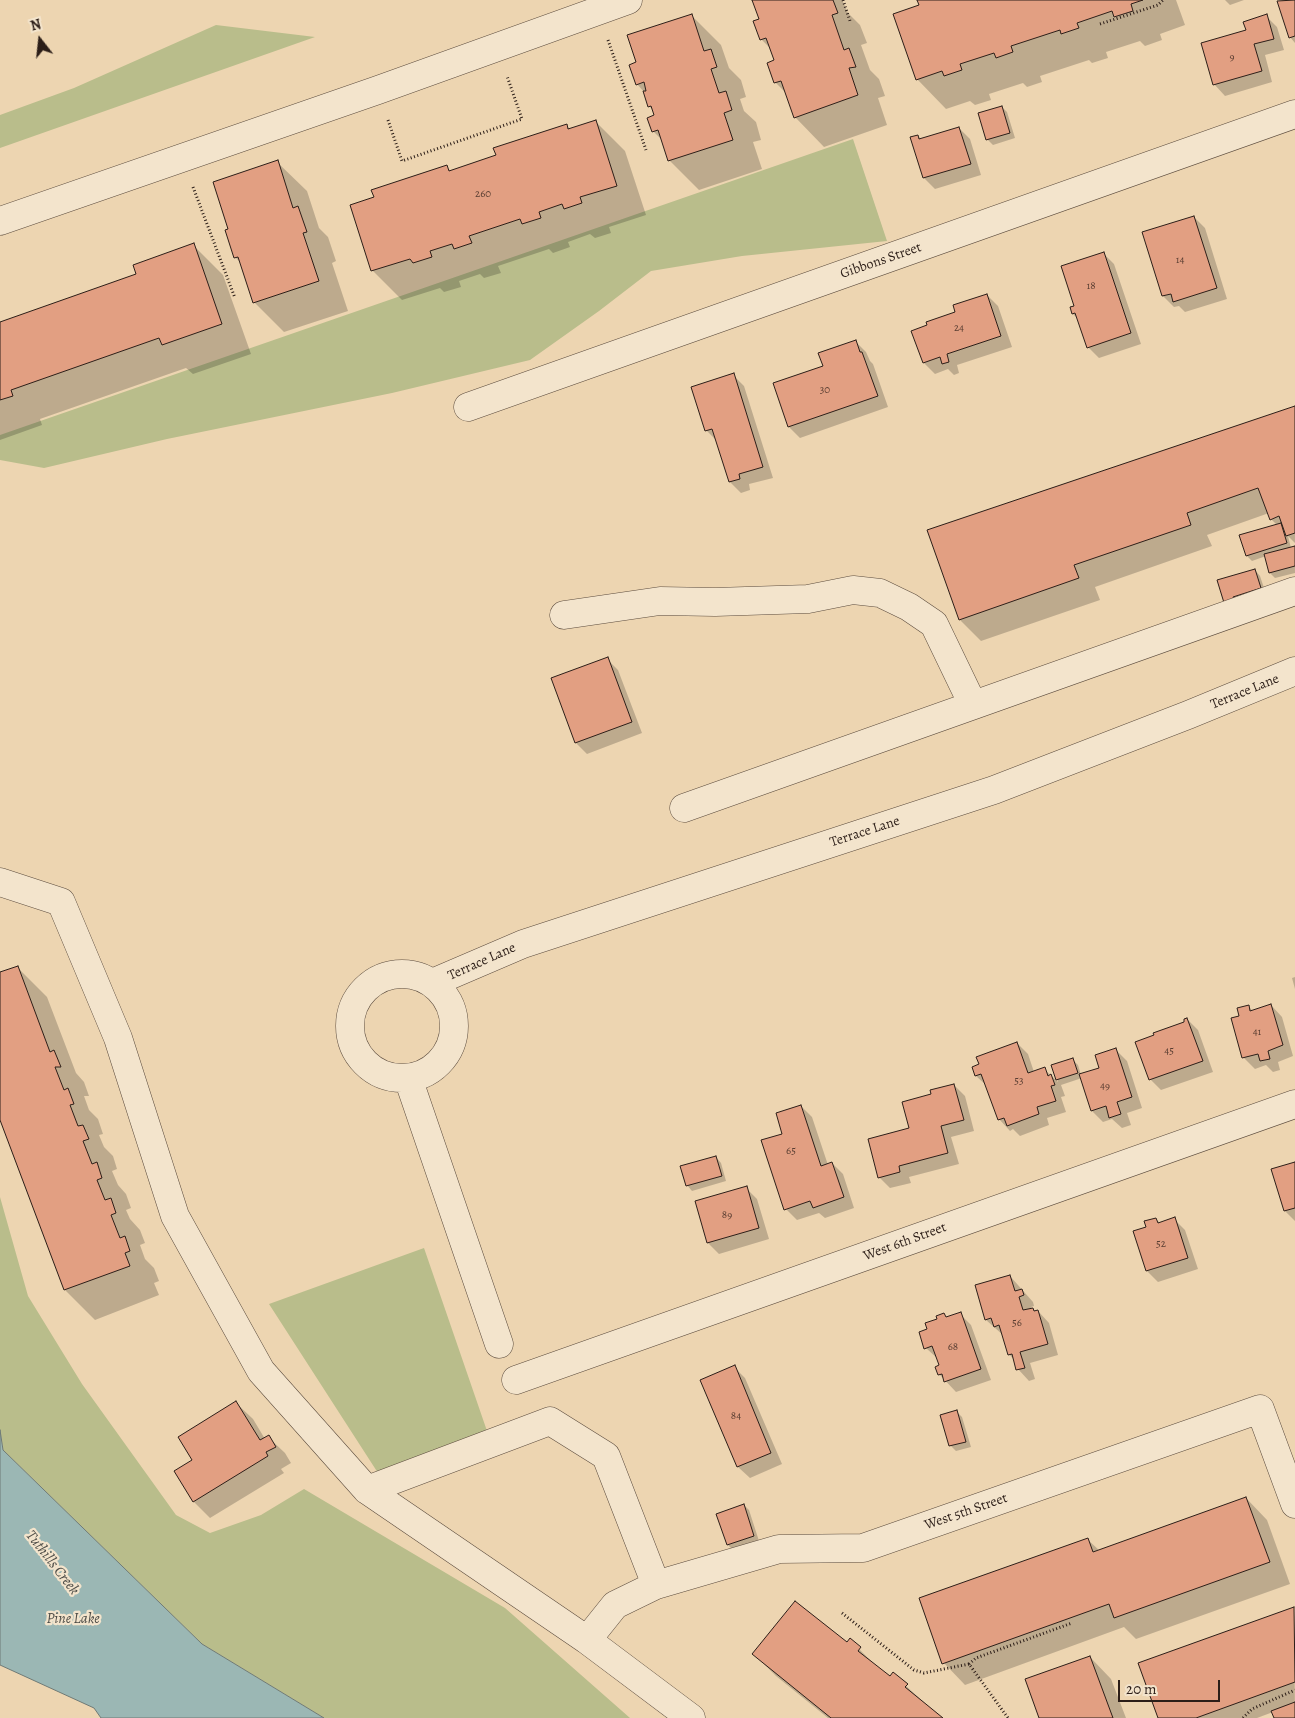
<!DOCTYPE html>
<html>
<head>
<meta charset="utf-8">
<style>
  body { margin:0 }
  #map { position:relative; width:1295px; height:1718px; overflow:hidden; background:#edd5b1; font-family:Alegreya,serif }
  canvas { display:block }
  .north { position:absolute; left:15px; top:15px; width:50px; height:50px; -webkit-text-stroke:4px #f3e4cc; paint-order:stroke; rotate:344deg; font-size:14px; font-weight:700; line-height:20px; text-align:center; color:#2c1e18 }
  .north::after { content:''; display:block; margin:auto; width:18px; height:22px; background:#2c1e18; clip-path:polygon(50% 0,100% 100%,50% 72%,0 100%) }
  .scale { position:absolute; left:1118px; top:1680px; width:102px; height:22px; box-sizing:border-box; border:2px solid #2c1e18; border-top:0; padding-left:6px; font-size:15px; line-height:18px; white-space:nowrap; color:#2c1e18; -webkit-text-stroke:4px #f3e4cc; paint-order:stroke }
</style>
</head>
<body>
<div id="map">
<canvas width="1295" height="1718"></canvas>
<div class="north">N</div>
<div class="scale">20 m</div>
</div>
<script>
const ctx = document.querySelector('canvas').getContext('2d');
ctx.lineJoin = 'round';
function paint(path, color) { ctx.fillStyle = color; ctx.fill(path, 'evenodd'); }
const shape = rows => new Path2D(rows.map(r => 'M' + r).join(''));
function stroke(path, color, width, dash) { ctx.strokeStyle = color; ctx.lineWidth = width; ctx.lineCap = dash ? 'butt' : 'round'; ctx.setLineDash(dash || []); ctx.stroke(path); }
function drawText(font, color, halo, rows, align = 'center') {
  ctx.font = font + ' Alegreya,serif'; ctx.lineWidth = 4.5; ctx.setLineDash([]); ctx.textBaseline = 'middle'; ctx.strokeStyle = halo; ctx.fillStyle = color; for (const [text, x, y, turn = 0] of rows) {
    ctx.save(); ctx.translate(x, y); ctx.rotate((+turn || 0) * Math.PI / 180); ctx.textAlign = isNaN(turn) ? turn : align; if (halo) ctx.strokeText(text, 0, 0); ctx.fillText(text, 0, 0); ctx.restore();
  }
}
paint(shape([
  [216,25,315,37,0,148,0,115,74,88],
  [853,139,887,241,742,256,651,271,599,311,530,360,392,393,167,439,44,468,0,460,0,435],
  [0,1197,28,1296,82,1384,176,1515,210,1533,261,1515,304,1489,505,1608,630,1718,324,1718,202,1644,3,1450,0,1430],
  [424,1248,487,1431,378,1473,269,1304]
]), '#b9bd8b');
const water = shape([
  [0,1430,3,1450,202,1644,324,1718,101,1718,94,1708,0,1665,0,1430]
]);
paint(water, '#9bb7b4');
stroke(water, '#6f7a76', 1);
paint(shape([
  [754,0,842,0,848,13,860,25,867,43,861,45,870,70,879,79,885,96,878,98,887,125,824,147,795,117,786,93,775,82,775,61,772,50,761,39,760,19],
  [918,0,1176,0,1185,25,1160,34,1162,40,1145,46,1140,41,1106,52,1108,58,1092,63,1089,60,1040,76,1042,82,1027,87,1023,83,989,94,991,100,975,105,970,101,946,109,917,79,920,6],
  [1225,0,1244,0,1230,5],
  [1283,0,1295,0,1295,43,1290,37,1279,1],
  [691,15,721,45,729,68,741,80,746,97,740,99,744,111,756,122,761,140,753,142,762,169,699,190,669,160,664,142,653,131,656,116,654,111,649,106,644,92,637,84,637,63],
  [1266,16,1277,27,1284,50,1265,55,1272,82,1225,96,1214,84,1247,31],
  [1002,107,1007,112,1015,138,993,145,987,139],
  [596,122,625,151,646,215,609,227,611,233,595,238,590,234,568,242,570,247,553,253,549,249,498,266,501,273,484,278,480,274,459,281,461,287,444,292,440,288,402,300,372,270,375,198,446,167,451,171,498,156,567,126,570,129],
  [959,128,970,139,981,175,935,189,924,178,912,138,918,136,921,139],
  [277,162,307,191,319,228,328,237,336,261,332,263,348,311,284,332,254,302,242,264,235,257],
  [1194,217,1205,228,1227,299,1185,312,1179,306,1174,307,1163,296,1144,233],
  [193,245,223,275,251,354,193,374,186,368,40,419,42,425,0,440,0,323,137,275],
  [1103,253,1114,264,1141,344,1099,358,1088,347,1079,320,1073,314],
  [987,295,998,306,1012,347,957,365,959,373,954,375,948,369,935,374,924,363,913,331,957,313],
  [855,341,866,352,870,361,873,364,888,407,800,438,789,427,775,384,824,367],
  [733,375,744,386,773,478,749,484,750,490,741,493,730,482,717,441,706,430],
  [1295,407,1295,543,1288,536,1291,548,1295,547,1295,573,1275,578,1270,573,1266,556,1252,561,1247,556,1277,525,1271,519,1269,513,1207,535,1212,546,1095,587,1100,600,981,641,960,620],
  [1255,570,1260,576,1266,594,1226,605],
  [607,659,618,670,642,733,587,754,576,743],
  [17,967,47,997,76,1073,84,1082,89,1096,84,1096,89,1110,98,1119,103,1134,99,1135,104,1147,113,1156,117,1169,112,1171,118,1185,126,1194,131,1208,126,1210,130,1219,140,1230,145,1243,140,1245,145,1259,154,1268,159,1281,154,1283,159,1295,95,1320,65,1290,0,1116,0,974],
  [1295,977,1295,989,1292,978],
  [1271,1005,1282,1017,1293,1056,1278,1062,1280,1070,1273,1072,1266,1065,1255,1069,1244,1058,1232,1019,1240,1016,1248,1006,1253,1011],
  [1187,1019,1198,1030,1213,1072,1161,1090,1150,1079],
  [1017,1043,1028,1054,1034,1072,1044,1069,1058,1082,1053,1066,1073,1060,1078,1065,1081,1075,1100,1069,1116,1050,1127,1061,1142,1108,1127,1113,1131,1125,1122,1128,1112,1119,1103,1122,1092,1111,1082,1078,1061,1085,1065,1096,1061,1097,1066,1112,1047,1118,1049,1125,1020,1136,1013,1129,1010,1131,999,1119,987,1086,976,1076,974,1067],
  [954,1085,965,1096,974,1131,951,1137,959,1164,909,1177,911,1183,890,1188,879,1177,933,1095],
  [801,1106,812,1117,828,1165,832,1163,843,1174,854,1208,825,1218,819,1213,797,1220,786,1209],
  [716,1157,721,1163,726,1181,692,1191,687,1185],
  [1295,1164,1295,1221,1285,1211],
  [746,1188,757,1199,769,1239,719,1254,708,1243],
  [1156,1219,1161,1224,1174,1219,1185,1230,1198,1269,1158,1282,1147,1271,1134,1232,1147,1228],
  [1010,1276,1033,1302,1034,1306,1031,1307,1036,1312,1038,1311,1049,1323,1058,1355,1030,1363,1035,1379,1029,1381,1018,1369,1015,1361,1009,1354,1003,1335,986,1320],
  [960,1314,971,1325,991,1380,956,1392,940,1375,937,1367,940,1366,938,1359,926,1348,947,1318],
  [734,1367,745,1378,782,1464,750,1478,738,1467,702,1380],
  [236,1403,253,1419,265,1439,268,1437,285,1453,291,1463,281,1469,284,1473,210,1518,194,1502,194,1460],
  [957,1412,962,1417,971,1447,956,1451,950,1445],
  [1246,1498,1267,1520,1290,1584,1136,1639,1124,1627,965,1685,944,1663,1087,1539,1100,1551],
  [744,1505,749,1510,759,1541,733,1550,728,1545],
  [1294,1608,1295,1718,1275,1718,1273,1712,1257,1718,1159,1718,1139,1664],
  [850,1640,881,1671,890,1678,893,1674,941,1718,828,1718,776,1676,754,1654,848,1644],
  [1090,1657,1111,1679,1126,1718,1041,1718]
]), '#0003');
const building = shape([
  [752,0,833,0,838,13,832,15,844,50,849,48,856,67,849,68,858,95,794,118,781,81,774,83,767,63,774,60,766,38,760,40,753,21,759,19,752,0],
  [917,0,1143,0,1131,4,1133,11,1114,17,1112,11,1077,23,1079,28,1061,34,1060,30,1011,46,1013,52,996,58,994,53,960,64,962,70,944,76,942,71,916,80,893,14,919,5,917,0],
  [1295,0,1295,36,1289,38,1277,1,1295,0],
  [692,14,704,51,711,49,717,67,711,69,719,93,726,91,732,110,724,113,733,140,668,161,658,130,652,132,647,118,654,115,651,106,648,107,643,91,646,91,644,82,636,85,629,65,636,62,627,35,692,14],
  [1267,14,1274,39,1254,44,1262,71,1213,85,1201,43,1246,30,1243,22,1267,14],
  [1002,106,1010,133,986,140,978,113,1002,106],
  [596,120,617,186,580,197,582,203,564,209,562,204,539,212,541,218,522,224,520,219,469,236,472,243,454,249,452,244,430,251,432,257,413,263,410,259,371,271,350,205,374,197,371,190,447,165,449,171,496,155,493,148,567,124,568,129,596,120],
  [959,127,971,164,923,178,910,137,918,135,919,139,959,127],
  [278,160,293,208,298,206,307,232,303,233,319,281,253,303,238,257,234,258,225,230,228,229,213,182,278,160],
  [1194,216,1217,288,1173,302,1171,294,1162,296,1142,232,1194,216],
  [194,243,222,324,162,345,159,338,11,390,13,396,0,400,0,322,136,274,133,265,194,243],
  [1104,252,1131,333,1087,348,1075,313,1072,314,1070,307,1074,306,1061,266,1104,252],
  [987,294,1001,336,947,354,949,362,942,364,940,357,923,363,911,331,927,325,926,322,955,312,953,305,987,294],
  [856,340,860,352,862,352,878,396,788,427,773,383,823,366,818,353,856,340],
  [734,373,763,467,739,474,740,479,729,482,712,429,705,431,691,387,734,373],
  [1295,406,1295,533,1286,536,1279,516,1270,520,1258,488,1187,513,1191,525,1074,565,1079,578,959,620,927,530,1295,406],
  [1281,523,1287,543,1246,556,1239,535,1281,523],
  [1295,546,1295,566,1269,573,1264,554,1295,546],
  [1255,569,1261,588,1233,597,1235,603,1225,606,1217,580,1255,569],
  [608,657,632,722,575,743,551,678,608,657],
  [18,966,50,1052,54,1050,61,1067,55,1067,64,1090,68,1088,74,1104,70,1105,78,1126,83,1125,89,1139,83,1141,92,1164,97,1162,102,1178,97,1180,105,1200,111,1198,116,1213,111,1215,120,1238,125,1236,130,1251,125,1253,130,1266,64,1290,0,1120,0,972,18,966],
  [1271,1004,1283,1045,1268,1051,1270,1059,1260,1061,1258,1054,1242,1058,1231,1018,1239,1016,1237,1008,1249,1005,1250,1011,1271,1004],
  [1187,1018,1203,1061,1149,1080,1135,1042,1154,1035,1153,1033,1184,1022,1184,1019,1187,1018],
  [1017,1042,1028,1073,1045,1067,1048,1076,1051,1074,1055,1085,1051,1086,1056,1101,1037,1107,1039,1114,1007,1126,1004,1118,998,1120,981,1074,975,1076,972,1067,979,1064,976,1057,1017,1042],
  [1116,1048,1132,1097,1117,1102,1121,1114,1109,1118,1106,1106,1091,1111,1079,1074,1099,1068,1095,1055,1116,1048],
  [1073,1058,1078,1073,1056,1080,1051,1065,1073,1058],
  [954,1084,964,1120,941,1126,948,1153,899,1166,900,1172,878,1178,868,1139,909,1128,902,1102,931,1094,930,1090,954,1084],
  [801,1105,821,1166,832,1162,844,1197,813,1208,810,1201,784,1210,761,1140,782,1134,776,1113,801,1105],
  [716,1156,722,1176,686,1186,680,1166,716,1156],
  [1295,1162,1295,1208,1284,1211,1271,1169,1295,1162],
  [747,1186,759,1228,707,1243,695,1201,747,1186],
  [1175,1217,1188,1258,1146,1271,1133,1231,1146,1227,1144,1221,1156,1218,1158,1223,1175,1217],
  [1010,1275,1015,1291,1022,1289,1024,1295,1019,1297,1023,1310,1033,1308,1034,1311,1038,1310,1048,1344,1020,1352,1025,1368,1016,1370,1012,1354,1008,1355,999,1325,994,1327,991,1318,985,1320,975,1285,1010,1275],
  [961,1312,981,1369,944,1382,942,1374,938,1375,935,1367,939,1365,932,1346,924,1349,919,1332,927,1329,925,1323,937,1319,936,1316,944,1313,946,1317,961,1312],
  [735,1365,771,1453,737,1467,700,1380,735,1365],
  [236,1401,260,1440,269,1435,276,1447,266,1452,268,1456,193,1502,174,1471,192,1460,178,1437,236,1401],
  [957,1410,966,1442,949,1446,940,1415,957,1410],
  [1246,1497,1270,1562,1114,1618,1109,1604,942,1664,919,1598,1088,1538,1093,1552,1246,1497],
  [744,1504,754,1536,727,1545,716,1514,744,1504],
  [795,1601,847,1642,850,1638,861,1647,858,1651,890,1676,893,1672,908,1684,905,1687,943,1718,831,1718,752,1654,795,1601],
  [1294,1607,1295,1682,1196,1718,1158,1718,1138,1663,1294,1607],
  [1090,1656,1113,1718,1039,1718,1025,1679,1090,1656],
  [1295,1702,1295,1718,1274,1718,1271,1711,1295,1702]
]);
paint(building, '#e29f82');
stroke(building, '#2c1e18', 1);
const minor = shape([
  [0,221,378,90,628,0],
  [468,407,1295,114],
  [564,615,660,601,715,602,808,599,853,590,880,593,909,607,934,624,973,705],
  [684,808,1295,591],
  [0,882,61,902,118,1038,175,1216,261,1371,367,1490,587,1640,691,1718],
  '350 1026a52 52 0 1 1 104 0a52 52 0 1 1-104 0Z',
  [432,983,523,944,994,790,1188,715,1295,671],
  [408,1078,499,1344],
  [516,1380,1295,1104],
  [367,1490,550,1421,606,1456,656,1585],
  [587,1640,615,1605,656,1585,779,1549,863,1548,1260,1409,1295,1504]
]);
stroke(minor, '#5c4c3e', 29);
stroke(shape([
  [843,0,850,21],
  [1100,24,1158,5,1163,0],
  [608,40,646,150],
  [388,120,402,161,522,119,507,76],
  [193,187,235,298],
  [842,1613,914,1670,924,1673,969,1664,1008,1718],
  [969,1664,976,1658,1072,1623],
  [1243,1718,1252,1709,1295,1690]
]), '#2c1e18', 3, [1, 2.5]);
stroke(minor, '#f3e4cc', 28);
drawText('11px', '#5a3e32', null, [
  ["9",1232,57],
  ["260",483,194],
  ["14",1180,260],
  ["18",1091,286],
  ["24",959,328],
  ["30",825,390],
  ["41",1257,1032],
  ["45",1169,1051],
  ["53",1019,1081],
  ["49",1105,1086],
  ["65",791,1151],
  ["89",727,1215],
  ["52",1161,1244],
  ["56",1017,1323],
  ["68",953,1347],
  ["84",736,1416]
]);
drawText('14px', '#2c1e18', '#f3e4cc', [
  ["Gibbons Street",881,261,-19],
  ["Terrace Lane",1245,692,-22],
  ["Terrace Lane",865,832,-18],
  ["Terrace Lane",482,962,-24],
  ["West 6th Street",905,1242,-20],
  ["West 5th Street",966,1512,-19]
]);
drawText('italic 15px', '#4d4c47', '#f3e4cc', [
  ["Tuthills Creek",52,1563,52],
  ["Pine Lake",73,1619]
]);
</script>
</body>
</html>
